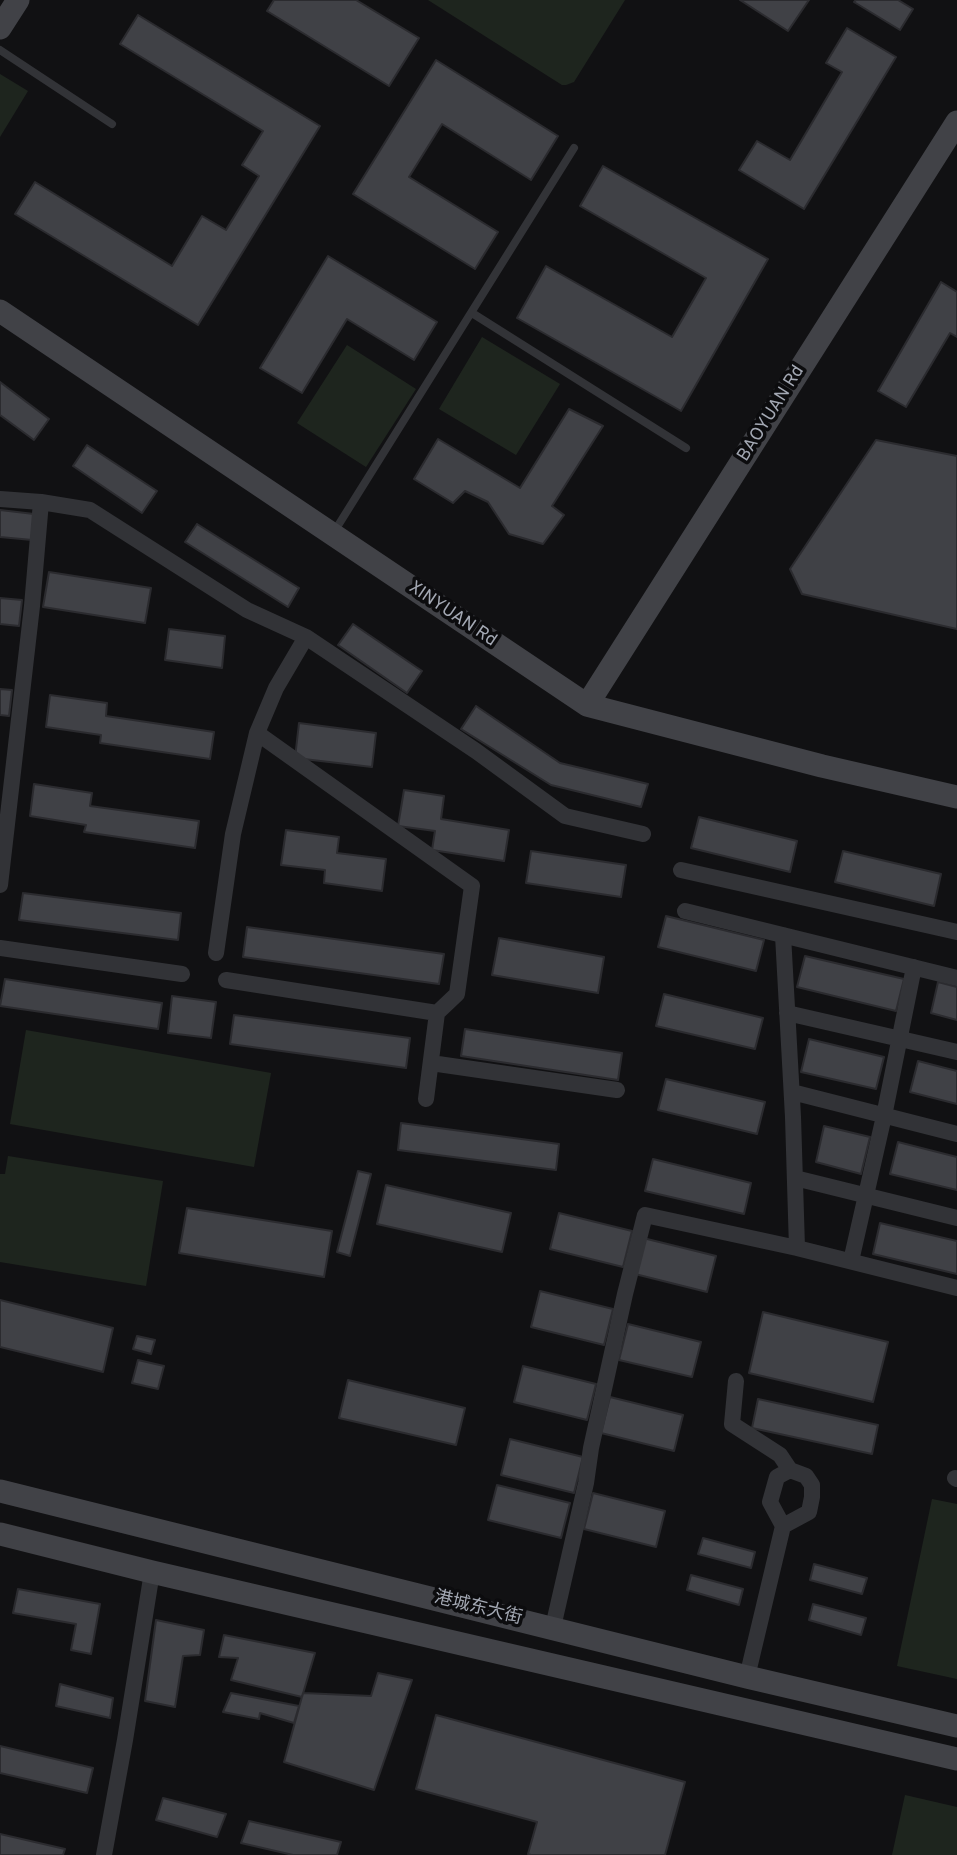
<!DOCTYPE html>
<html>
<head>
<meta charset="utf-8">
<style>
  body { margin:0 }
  canvas { display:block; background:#111113 }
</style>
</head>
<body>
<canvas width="957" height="1855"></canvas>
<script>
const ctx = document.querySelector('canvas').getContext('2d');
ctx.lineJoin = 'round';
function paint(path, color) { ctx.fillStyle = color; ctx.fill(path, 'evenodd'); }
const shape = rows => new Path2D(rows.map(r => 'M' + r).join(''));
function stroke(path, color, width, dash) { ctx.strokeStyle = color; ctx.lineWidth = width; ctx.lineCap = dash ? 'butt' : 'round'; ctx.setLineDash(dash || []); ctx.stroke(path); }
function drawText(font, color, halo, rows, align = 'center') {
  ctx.font = font + ' Overpass,"Noto Sans SC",sans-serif'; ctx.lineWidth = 7; ctx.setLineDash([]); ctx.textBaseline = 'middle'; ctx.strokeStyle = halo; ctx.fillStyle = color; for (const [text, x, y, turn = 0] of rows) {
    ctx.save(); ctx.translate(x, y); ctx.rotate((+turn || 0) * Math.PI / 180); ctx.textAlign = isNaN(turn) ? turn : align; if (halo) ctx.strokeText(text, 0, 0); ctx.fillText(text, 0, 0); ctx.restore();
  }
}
paint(shape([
  [428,0,625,0,574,82,566,85,562,85],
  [0,74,28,91,0,137],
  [482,337,560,384,516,455,439,409],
  [347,345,416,389,366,467,297,423],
  [26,1030,271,1073,254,1167,10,1124],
  [8,1156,163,1181,146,1286,0,1262,0,1174,5,1174],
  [932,1499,957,1504,957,1679,897,1666],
  [905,1795,957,1807,957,1855,892,1855]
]), '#1e251e');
const building = shape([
  [274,0,356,0,419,38,389,86,267,11,274,0],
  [740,0,809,0,788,31,740,0],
  [856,0,898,0,913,9,900,30,854,2,856,0],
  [138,15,320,126,198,325,15,214,35,182,172,266,202,216,226,230,259,176,242,165,263,131,120,44,138,15],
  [847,28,896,57,804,209,739,170,757,141,790,160,842,72,826,63,847,28],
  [436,60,558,136,531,180,442,124,409,177,498,232,475,269,353,194,436,60],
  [603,166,768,259,681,411,517,318,546,266,672,337,706,278,580,206,603,166],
  [328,256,437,322,414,360,347,319,302,393,260,368,328,256],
  [941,282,957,292,957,337,950,333,906,407,878,391,941,282],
  [0,382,49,419,34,440,0,415,0,382],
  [569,409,603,426,552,506,564,515,543,544,509,534,488,502,465,491,453,503,414,479,438,439,520,488,569,409],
  [876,440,957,456,957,629,802,594,790,569,876,440],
  [87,445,157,491,142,513,73,466,87,445],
  [0,510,34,514,32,540,0,537,0,510],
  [197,524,299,588,288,607,185,542,197,524],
  [49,572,151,588,145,623,43,607,49,572],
  [0,598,22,600,19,626,0,624,0,598],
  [353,624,422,671,407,693,338,645,353,624],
  [169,629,225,636,222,668,165,660,169,629],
  [0,689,12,690,9,716,0,715,0,689],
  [50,695,107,703,106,716,214,732,210,759,100,743,101,735,46,727,50,695],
  [476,706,560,763,648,784,641,807,551,785,461,729,476,706],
  [299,723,376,733,372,767,295,758,299,723],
  [34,784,92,793,90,806,199,821,195,848,84,832,86,825,30,816,34,784],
  [404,790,444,796,441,819,509,830,504,861,432,850,435,831,398,826,404,790],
  [699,817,797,841,790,872,691,848,699,817],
  [286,830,339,837,337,853,386,859,382,891,324,883,325,870,281,865,286,830],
  [531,851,626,865,621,897,526,883,531,851],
  [843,851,941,874,934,906,835,882,843,851],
  [23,893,181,913,178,940,19,920,23,893],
  [666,916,764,940,756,971,658,947,666,916],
  [247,927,444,954,439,984,243,957,247,927],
  [499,938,604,957,598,993,492,975,499,938],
  [805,956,904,979,896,1011,797,987,805,956],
  [5,979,162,1003,158,1029,0,1006,5,979],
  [938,982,957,987,957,1020,931,1013,938,982],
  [664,994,763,1018,755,1049,656,1026,664,994],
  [172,996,216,1002,211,1038,168,1033,172,996],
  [234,1015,410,1038,406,1068,230,1044,234,1015],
  [465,1029,622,1053,618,1080,461,1056,465,1029],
  [809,1039,884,1057,876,1089,801,1072,809,1039],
  [918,1061,957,1071,957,1104,910,1092,918,1061],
  [666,1079,765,1102,757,1134,658,1110,666,1079],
  [401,1123,559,1144,556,1170,398,1150,401,1123],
  [824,1126,870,1137,861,1174,816,1162,824,1126],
  [898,1142,957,1157,957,1190,890,1174,898,1142],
  [653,1159,751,1183,744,1214,645,1191,653,1159],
  [358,1171,371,1174,350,1256,337,1252,358,1171],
  [386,1185,511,1213,502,1252,377,1224,386,1185],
  [187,1208,332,1231,324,1277,179,1253,187,1208],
  [559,1213,632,1231,623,1267,550,1249,559,1213],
  [880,1223,957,1241,957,1274,873,1254,880,1223],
  [643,1238,716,1256,707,1292,635,1274,643,1238],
  [540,1291,613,1309,604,1345,531,1327,540,1291],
  [0,1300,113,1328,103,1372,0,1347,0,1300],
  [763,1312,888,1342,873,1402,749,1373,763,1312],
  [628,1324,701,1342,692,1377,619,1360,628,1324],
  [137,1336,155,1340,151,1354,133,1349,137,1336],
  [138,1360,164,1366,158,1389,132,1383,138,1360],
  [523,1366,596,1384,587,1420,514,1402,523,1366],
  [348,1380,465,1408,456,1445,339,1418,348,1380],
  [610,1397,683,1415,674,1451,601,1433,610,1397],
  [758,1399,878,1425,872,1454,752,1428,758,1399],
  [510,1439,583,1457,574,1493,501,1475,510,1439],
  [497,1485,570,1503,561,1538,488,1520,497,1485],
  [593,1493,665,1511,656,1547,584,1529,593,1493],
  [703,1538,755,1552,751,1568,698,1554,703,1538],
  [814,1564,867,1578,862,1594,810,1580,814,1564],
  [691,1575,743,1589,739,1605,687,1590,691,1575],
  [18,1589,100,1604,91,1654,71,1650,76,1624,13,1613,18,1589],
  [813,1604,866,1618,861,1635,809,1620,813,1604],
  [156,1620,204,1630,200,1655,183,1656,175,1707,145,1701,156,1620],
  [224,1635,315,1653,302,1697,231,1680,238,1658,219,1657,224,1635],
  [378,1673,412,1680,374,1790,284,1762,303,1693,371,1696,378,1673],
  [60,1684,113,1698,110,1718,56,1706,60,1684],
  [231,1693,299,1706,294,1723,260,1713,259,1719,223,1712,231,1693],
  [436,1715,685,1782,665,1855,531,1855,528,1854,537,1822,416,1789,436,1715],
  [0,1746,93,1768,87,1793,0,1773,0,1746],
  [163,1798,226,1814,217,1837,156,1820,163,1798],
  [249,1821,341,1842,337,1855,293,1855,241,1843,249,1821],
  [0,1834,65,1849,63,1855,0,1855,0,1834]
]);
paint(building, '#404146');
stroke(building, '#2b2b2f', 2);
stroke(shape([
  [0,50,112,124],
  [472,313,686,448],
  [334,532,574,148]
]), '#323337', 8);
stroke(shape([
  [0,499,41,502,90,510,247,610,306,637,476,751,565,816,643,834],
  [257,733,472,886,457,994,437,1013,426,1099],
  [681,870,957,932],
  [0,885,32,606,41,502],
  [685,911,957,978],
  [783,935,793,1117,797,1248],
  [0,948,182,974],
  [216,953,233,834,257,733,276,688,306,637],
  [226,980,437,1013],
  [787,1013,957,1052],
  [431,1063,617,1090],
  [792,1092,957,1134],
  [795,1178,957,1218],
  [851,1261,884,1116,914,967],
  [736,1381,732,1424,780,1455,790,1470],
  [955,1478,957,1479],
  [553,1627,586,1483,591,1448,625,1294,645,1215,797,1248,957,1288],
  [747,1677,783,1526,770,1502,777,1477,790,1470,806,1476,812,1485,812,1497,809,1512,783,1526],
  [104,1855,125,1740,152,1572]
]), '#323337', 16);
stroke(shape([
  [0,28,18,0],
  [0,311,587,705,822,766,957,797],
  [587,705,957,122],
  [0,1491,747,1677,957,1726],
  [0,1534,152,1572,957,1759]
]), '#414247', 23);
drawText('18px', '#a3a8b3', '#0c0c0e', [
  ["BAOYUAN Rd",772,414,-58],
  ["XINYUAN Rd",452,615,34],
  ["港城东大街",478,1609,14]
]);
</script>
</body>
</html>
